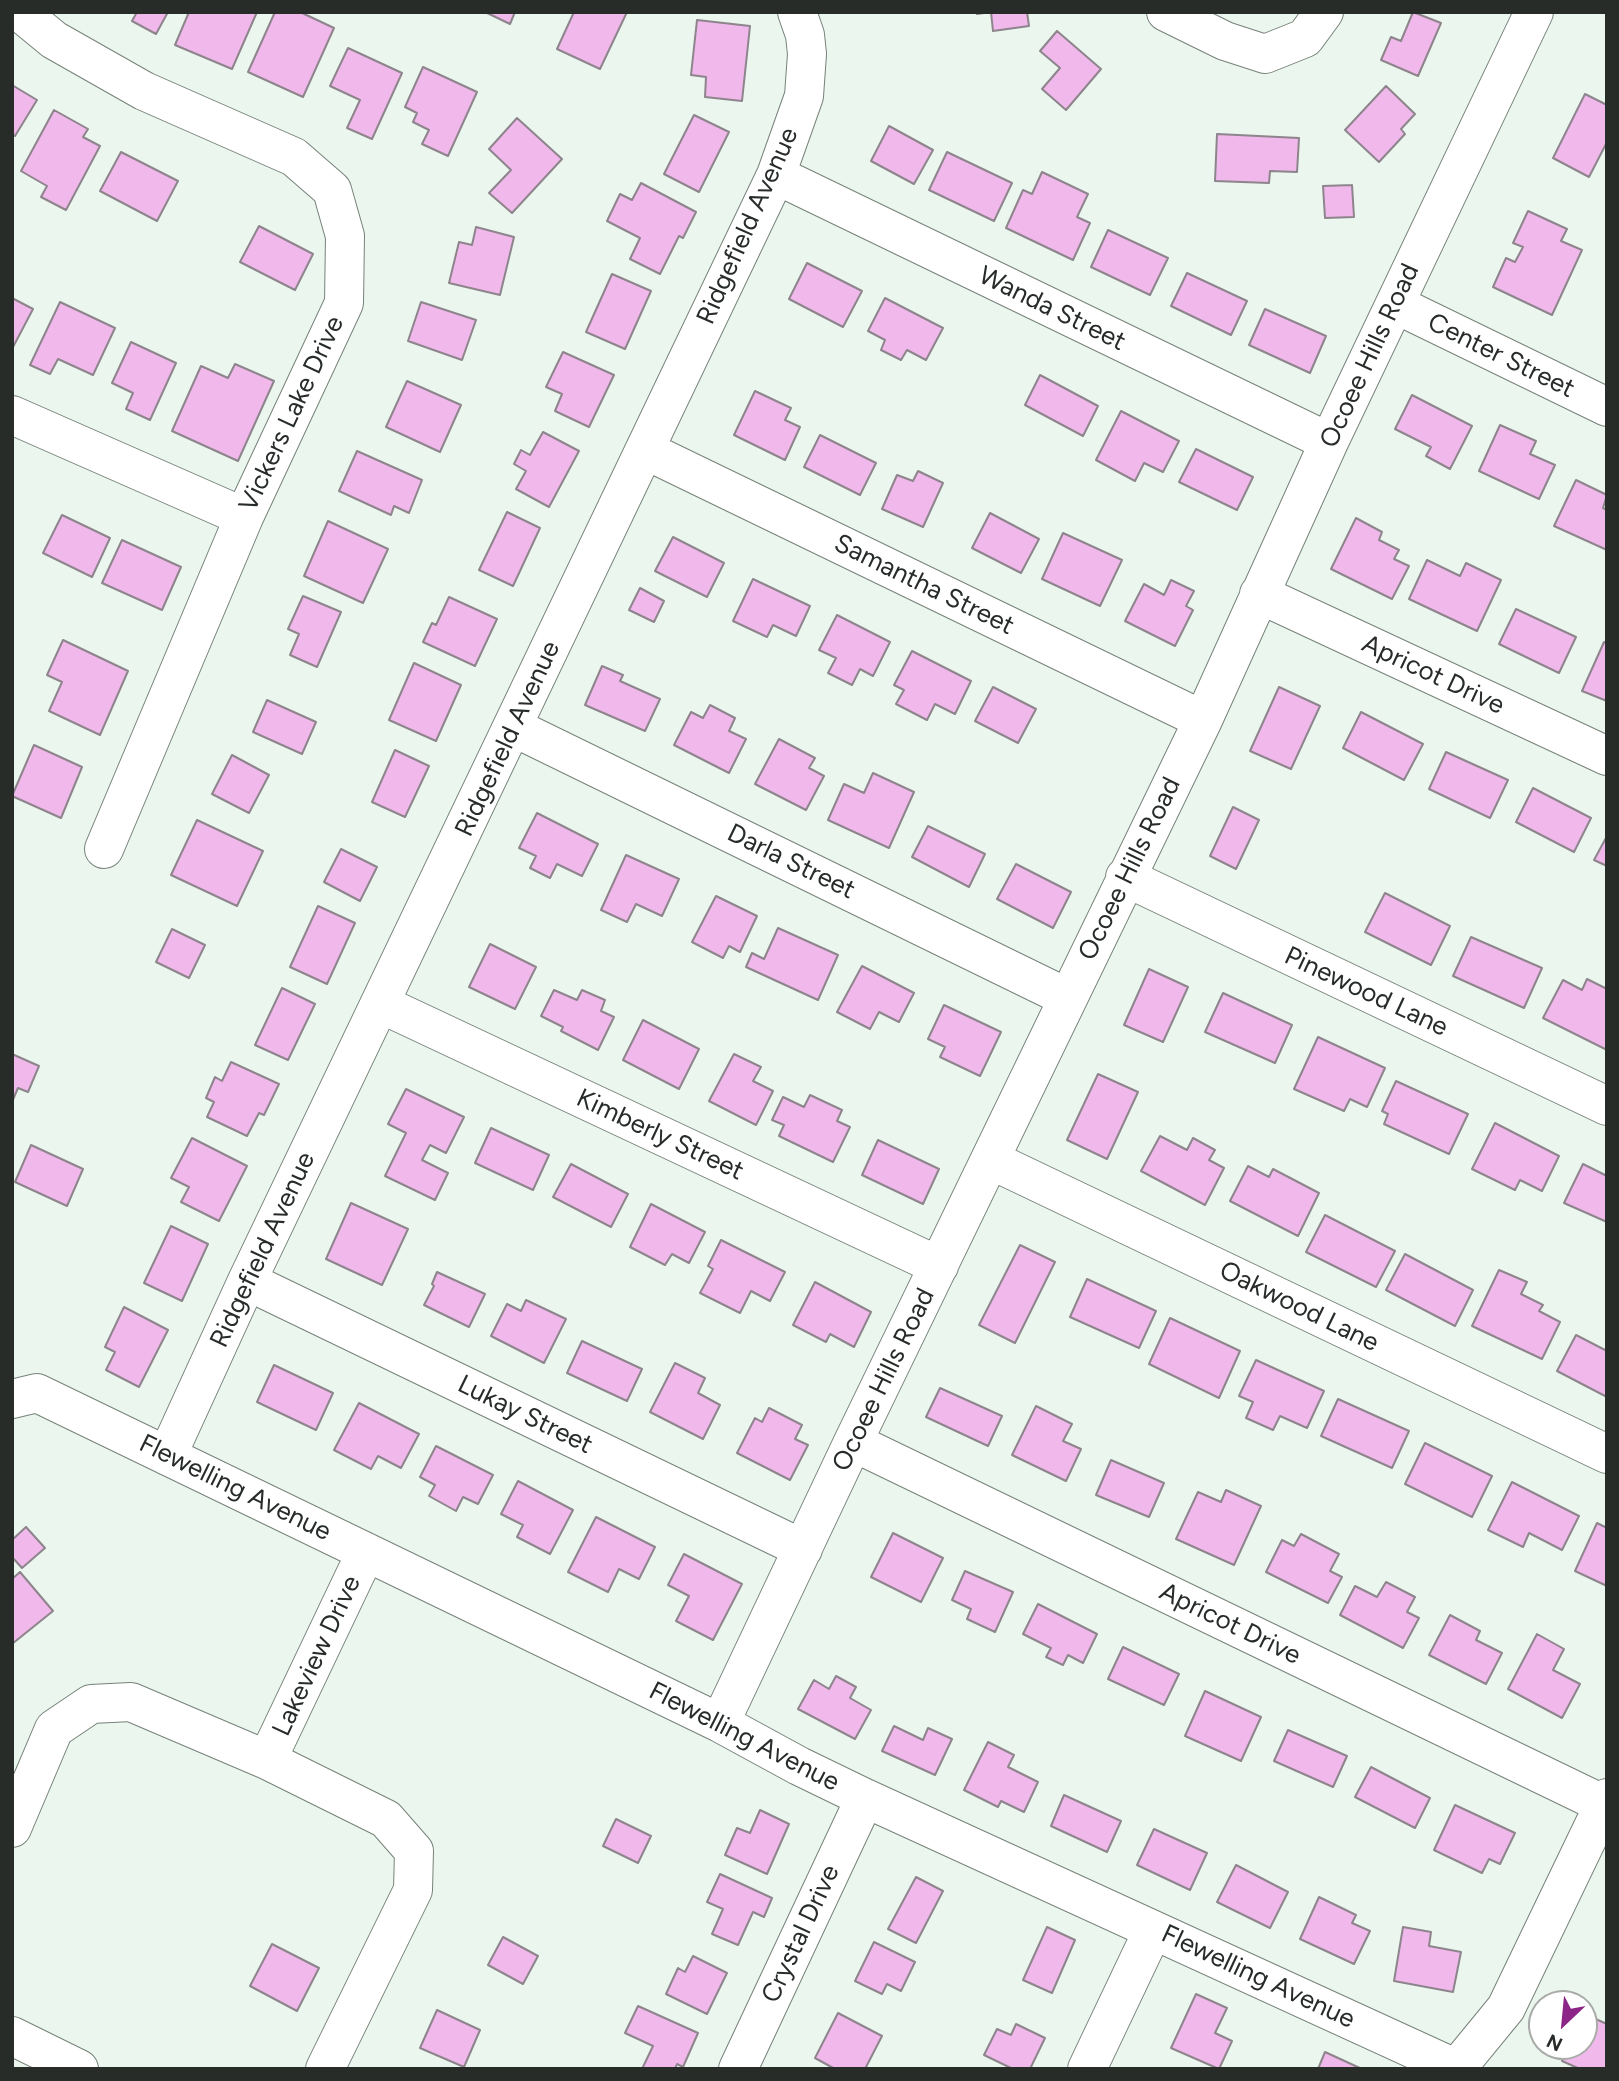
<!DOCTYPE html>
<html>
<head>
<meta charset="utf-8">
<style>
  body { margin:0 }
  #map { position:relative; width:1619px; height:2081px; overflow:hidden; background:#eaf6ee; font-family:Figtree,sans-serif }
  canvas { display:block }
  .frame { position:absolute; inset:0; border:14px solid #272c29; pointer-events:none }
  .north { position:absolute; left:1528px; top:1990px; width:70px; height:70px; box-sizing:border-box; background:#fff; border:2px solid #a9aba9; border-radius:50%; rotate:206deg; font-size:19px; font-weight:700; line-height:28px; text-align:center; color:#272c29 }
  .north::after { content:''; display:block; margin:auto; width:24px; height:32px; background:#8d2488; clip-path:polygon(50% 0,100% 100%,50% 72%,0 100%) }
</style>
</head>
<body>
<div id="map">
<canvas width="1619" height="2081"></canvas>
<div class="frame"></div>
<div class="north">N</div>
</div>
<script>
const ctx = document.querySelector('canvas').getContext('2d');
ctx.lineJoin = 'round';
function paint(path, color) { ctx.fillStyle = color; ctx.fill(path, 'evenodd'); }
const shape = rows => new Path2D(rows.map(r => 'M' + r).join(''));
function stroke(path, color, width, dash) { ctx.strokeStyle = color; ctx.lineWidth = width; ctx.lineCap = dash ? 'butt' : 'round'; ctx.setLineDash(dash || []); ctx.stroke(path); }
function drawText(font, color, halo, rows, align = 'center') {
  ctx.font = font + ' Figtree,sans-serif'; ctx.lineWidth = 5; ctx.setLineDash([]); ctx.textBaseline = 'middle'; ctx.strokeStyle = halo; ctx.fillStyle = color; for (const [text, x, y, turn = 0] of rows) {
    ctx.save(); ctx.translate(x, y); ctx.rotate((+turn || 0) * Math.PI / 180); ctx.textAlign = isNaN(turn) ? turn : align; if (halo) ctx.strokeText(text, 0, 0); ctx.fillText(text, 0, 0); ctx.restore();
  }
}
const building = shape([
  [137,12,168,12,156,34,132,21,137,12],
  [189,12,257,12,232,69,175,45,189,12],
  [275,12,300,12,334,28,303,97,248,72,275,12],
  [485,12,515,12,510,24,485,12],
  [574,12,627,12,600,69,557,49,574,12],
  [977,12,1027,12,1029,26,993,31,991,12,977,14,977,12],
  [1413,12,1441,23,1418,76,1381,60,1391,37,1401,41,1413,12],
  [697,20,750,26,742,101,705,97,706,77,691,75,697,20],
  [1057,31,1101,69,1066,110,1042,89,1060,68,1040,51,1057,31],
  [348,48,402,73,372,139,347,128,360,100,330,86,348,48],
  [423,67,477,92,448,156,422,144,429,130,413,122,417,113,405,107,423,67],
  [12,85,37,100,15,136,12,134,12,85],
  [1386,86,1415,114,1401,129,1405,134,1379,162,1345,130,1386,86],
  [1585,94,1607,105,1607,142,1589,177,1553,158,1585,94],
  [54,110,88,129,83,137,100,146,66,210,41,197,47,186,21,171,54,110],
  [694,115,729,132,699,192,664,174,694,115],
  [517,118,562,159,512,213,489,193,511,170,489,149,517,118],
  [889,126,933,150,914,184,871,161,889,126],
  [1217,134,1299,138,1297,172,1270,171,1269,183,1215,181,1217,134],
  [121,152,178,181,157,221,100,191,121,152],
  [947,152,1012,183,994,221,929,190,947,152],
  [1042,172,1088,194,1077,217,1090,223,1073,260,1006,228,1023,190,1032,194,1042,172],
  [641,183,696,212,683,238,679,236,660,274,630,259,640,238,607,221,620,194,632,200,641,183],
  [1352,185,1354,217,1325,218,1323,186,1352,185],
  [1528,211,1567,229,1561,241,1582,250,1552,315,1493,287,1506,258,1515,262,1523,247,1513,243,1528,211],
  [259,226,313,254,295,290,240,262,259,226],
  [476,227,514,237,500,295,449,283,459,242,472,245,476,227],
  [1108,230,1168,258,1150,295,1091,267,1108,230],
  [807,263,862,291,843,327,789,299,807,263],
  [1187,273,1247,301,1231,335,1171,306,1187,273],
  [612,274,651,291,625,349,586,332,612,274],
  [12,298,33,309,12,349,12,298],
  [885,298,943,328,926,360,907,350,901,360,881,350,885,340,868,331,885,298],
  [60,302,115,328,93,375,58,359,50,374,30,365,60,302],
  [421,302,476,320,462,360,408,341,421,302],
  [1265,309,1326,336,1310,373,1249,345,1265,309],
  [131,342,176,363,150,420,126,409,133,393,112,383,131,342],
  [563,352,614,375,589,427,555,411,562,394,546,387,563,352],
  [235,364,274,381,238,461,172,431,201,366,228,378,235,364],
  [1040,375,1098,406,1083,436,1025,405,1040,375],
  [407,381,461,405,440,452,386,427,407,381],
  [755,391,791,408,785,420,800,427,785,460,734,435,755,391],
  [1412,395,1472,426,1450,469,1426,456,1431,447,1395,429,1412,395],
  [1121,411,1179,441,1163,472,1144,463,1135,481,1096,460,1121,411],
  [1500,425,1536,441,1530,454,1555,465,1539,499,1479,471,1500,425],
  [543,432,579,451,549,507,516,489,526,471,514,464,521,450,530,455,543,432],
  [820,435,876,463,860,495,804,467,820,435],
  [1196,449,1253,477,1237,510,1179,482,1196,449],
  [357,451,422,480,409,513,394,506,391,515,339,491,357,451],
  [918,471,943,483,923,527,882,509,897,475,913,481,918,471],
  [1576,480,1607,495,1603,508,1607,510,1607,550,1554,526,1576,480],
  [507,512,540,528,513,586,479,570,507,512],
  [990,513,1039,539,1021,573,972,548,990,513],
  [62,515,110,538,92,577,43,553,62,515],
  [1356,518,1382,532,1379,540,1399,550,1394,559,1409,566,1392,599,1331,569,1356,518],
  [328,521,388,549,363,603,304,576,328,521],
  [1063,533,1122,560,1100,606,1042,579,1063,533],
  [673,537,724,563,707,597,655,571,673,537],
  [122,540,181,567,162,610,102,583,122,540],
  [1427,560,1460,576,1466,563,1501,580,1477,631,1409,599,1427,560],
  [753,579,810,606,796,636,773,625,767,637,733,621,753,579],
  [1171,580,1194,591,1186,606,1193,610,1175,646,1125,621,1144,584,1164,595,1171,580],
  [640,588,664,601,654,622,629,610,640,588],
  [303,596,341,612,317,667,290,655,299,634,288,629,303,596],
  [449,597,497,619,475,666,423,642,432,623,436,625,449,597],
  [1516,609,1576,637,1559,673,1499,644,1516,609],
  [837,615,890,642,873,676,860,669,852,685,828,673,836,658,819,650,837,615],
  [63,640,128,671,100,735,49,711,62,682,47,675,63,640],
  [1604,642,1607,643,1607,701,1582,691,1604,642],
  [912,651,971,681,955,714,935,704,927,720,896,704,904,690,894,685,912,651],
  [414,663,461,685,436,741,389,720,414,663],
  [602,666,623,675,620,681,660,699,645,731,585,705,602,666],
  [993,687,1036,709,1018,743,975,721,993,687],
  [1279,687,1320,706,1291,769,1250,751,1279,687],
  [267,700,316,722,302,754,253,732,267,700],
  [710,705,735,718,729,731,746,739,729,773,674,745,691,712,703,718,710,705],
  [1361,712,1423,744,1404,780,1343,748,1361,712],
  [779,739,815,758,809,768,824,776,806,810,755,784,779,739],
  [34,745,82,767,61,818,12,796,34,745],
  [395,750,429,766,405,817,372,802,395,750],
  [1446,752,1508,780,1490,818,1429,789,1446,752],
  [232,755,269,775,249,813,212,794,232,755],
  [873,773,914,792,889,848,828,820,844,784,864,793,873,773],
  [1533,788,1591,818,1574,852,1516,822,1533,788],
  [1233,807,1259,820,1236,869,1210,856,1233,807],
  [537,813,598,844,582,876,557,864,550,878,530,868,536,856,519,848,537,813],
  [197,820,263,851,237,906,171,875,197,820],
  [928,826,985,854,969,887,912,857,928,826],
  [1607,836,1607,866,1594,860,1607,836],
  [341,849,377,867,360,901,324,882,341,849],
  [626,855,679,879,662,916,636,904,627,922,601,910,626,855],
  [1016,864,1071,892,1053,928,997,899,1016,864],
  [1385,893,1450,926,1431,965,1365,932,1385,893],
  [716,896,757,916,740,952,729,946,723,958,692,942,716,896],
  [318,906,355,923,327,984,290,967,318,906],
  [778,928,838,955,818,1000,746,967,752,953,764,959,778,928],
  [172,929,205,945,189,978,156,962,172,929],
  [1471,937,1542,968,1524,1008,1453,976,1471,937],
  [490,944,536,967,515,1009,469,987,490,944],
  [862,966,914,993,899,1022,879,1012,870,1029,837,1012,862,966],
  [1149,969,1188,987,1163,1042,1124,1025,1149,969],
  [1587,979,1607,989,1607,1050,1543,1018,1563,980,1582,990,1587,979],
  [282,988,315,1004,288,1060,255,1045,282,988],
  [554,990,577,1000,582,990,605,1000,601,1011,614,1017,598,1050,561,1031,563,1027,541,1016,554,990],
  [1223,993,1292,1025,1275,1063,1205,1032,1223,993],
  [944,1005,1001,1032,980,1076,940,1057,945,1047,928,1039,944,1005],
  [643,1020,699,1049,679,1089,623,1060,643,1020],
  [1318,1037,1385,1068,1367,1107,1350,1099,1344,1111,1294,1089,1318,1037],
  [12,1054,39,1066,28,1092,18,1088,12,1102,12,1054],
  [734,1054,761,1067,753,1081,773,1091,756,1125,709,1101,734,1054],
  [231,1062,279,1084,264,1115,259,1113,247,1136,207,1117,214,1102,206,1098,215,1077,222,1081,231,1062],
  [1098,1074,1138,1092,1107,1159,1067,1140,1098,1074],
  [1396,1081,1468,1114,1449,1154,1384,1124,1388,1114,1382,1111,1396,1081],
  [406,1089,464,1117,446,1153,430,1145,422,1160,448,1173,435,1200,385,1176,406,1133,388,1124,406,1089],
  [810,1095,842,1110,837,1121,850,1127,833,1162,779,1136,784,1125,772,1120,783,1097,804,1107,810,1095],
  [1495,1123,1559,1156,1542,1191,1520,1180,1515,1190,1472,1169,1495,1123],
  [491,1128,549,1155,533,1190,475,1163,491,1128],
  [1160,1136,1187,1150,1193,1138,1215,1150,1209,1160,1224,1168,1205,1205,1141,1171,1160,1136],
  [192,1138,247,1166,219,1221,181,1202,189,1187,171,1178,192,1138],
  [878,1140,939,1169,923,1204,862,1175,878,1140],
  [31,1145,83,1169,67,1206,15,1182,31,1145],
  [571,1164,628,1194,611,1227,553,1197,571,1164],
  [1583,1164,1607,1176,1607,1222,1564,1203,1583,1164],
  [1248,1166,1269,1177,1273,1169,1319,1193,1298,1236,1230,1201,1248,1166],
  [351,1203,408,1229,382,1285,326,1259,351,1203],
  [651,1204,705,1232,689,1263,672,1254,665,1265,630,1247,651,1204],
  [1325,1215,1395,1251,1376,1287,1306,1252,1325,1215],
  [171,1226,208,1244,182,1301,144,1283,171,1226],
  [721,1240,785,1272,770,1301,751,1291,740,1313,700,1293,713,1269,708,1266,721,1240],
  [1020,1245,1055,1262,1015,1343,979,1325,1020,1245],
  [1405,1254,1473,1290,1455,1326,1386,1290,1405,1254],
  [1499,1270,1527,1282,1521,1294,1543,1305,1539,1311,1560,1322,1542,1359,1472,1326,1499,1270],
  [437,1272,485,1294,469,1327,424,1305,434,1286,432,1284,437,1272],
  [1087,1279,1156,1311,1139,1348,1070,1317,1087,1279],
  [815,1282,871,1312,854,1347,830,1334,826,1342,793,1325,815,1282],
  [526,1300,566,1319,544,1363,491,1336,507,1304,521,1311,526,1300],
  [124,1307,168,1330,139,1387,106,1370,115,1352,105,1347,124,1307],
  [1170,1318,1240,1351,1219,1398,1149,1364,1170,1318],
  [1576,1335,1607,1351,1607,1397,1557,1371,1576,1335],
  [582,1341,642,1369,627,1401,567,1373,582,1341],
  [1256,1360,1324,1391,1307,1428,1280,1416,1273,1430,1246,1418,1253,1402,1239,1396,1256,1360],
  [675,1363,705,1378,698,1393,720,1405,703,1439,650,1412,675,1363],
  [274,1365,333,1393,316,1430,257,1402,274,1365],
  [940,1388,1002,1416,988,1446,926,1417,940,1388],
  [1338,1399,1409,1431,1392,1468,1321,1436,1338,1399],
  [359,1403,419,1434,401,1468,378,1456,371,1469,334,1450,359,1403],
  [1036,1406,1072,1424,1063,1441,1081,1449,1066,1481,1012,1455,1036,1406],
  [769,1408,802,1425,795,1439,808,1445,790,1480,737,1453,755,1418,762,1422,769,1408],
  [1425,1443,1492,1476,1472,1517,1405,1484,1425,1443],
  [436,1446,493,1475,478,1504,463,1497,456,1511,429,1496,435,1485,420,1477,436,1446],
  [1111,1460,1164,1483,1149,1517,1096,1495,1111,1460],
  [518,1481,573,1510,550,1554,517,1537,523,1525,501,1514,518,1481],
  [1512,1482,1579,1516,1562,1550,1529,1533,1523,1547,1488,1530,1512,1482],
  [1226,1490,1261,1506,1234,1565,1176,1539,1198,1492,1221,1502,1226,1490],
  [596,1517,655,1547,639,1579,619,1569,608,1592,568,1572,596,1517],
  [1597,1523,1607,1528,1607,1586,1575,1571,1597,1523],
  [26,1527,45,1548,22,1568,12,1557,12,1540,26,1527],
  [893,1533,943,1558,921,1602,871,1577,893,1533],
  [1301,1534,1339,1554,1330,1571,1342,1577,1328,1603,1266,1572,1282,1540,1294,1546,1301,1534],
  [684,1554,742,1584,713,1640,676,1621,689,1596,668,1585,684,1554],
  [965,1571,1013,1592,995,1632,967,1619,971,1609,952,1600,965,1571],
  [20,1572,53,1611,12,1644,12,1579,20,1572],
  [1386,1582,1415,1597,1407,1612,1419,1618,1403,1648,1340,1615,1355,1586,1377,1597,1386,1582],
  [1038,1604,1097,1634,1083,1663,1068,1655,1063,1665,1046,1657,1051,1648,1023,1634,1038,1604],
  [1450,1615,1480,1631,1476,1640,1502,1653,1486,1684,1429,1655,1450,1615],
  [1537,1634,1564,1649,1553,1670,1580,1684,1562,1718,1508,1689,1537,1634],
  [1123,1647,1179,1674,1164,1705,1108,1679,1123,1647],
  [836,1676,856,1687,850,1698,871,1710,855,1739,798,1709,814,1680,829,1689,836,1676],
  [1205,1691,1261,1717,1241,1761,1185,1736,1205,1691],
  [894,1726,923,1740,928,1728,952,1739,935,1775,882,1751,894,1726],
  [1288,1730,1347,1756,1333,1787,1274,1761,1288,1730],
  [988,1742,1014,1755,1008,1767,1038,1782,1024,1812,1001,1801,998,1807,964,1790,988,1742],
  [1371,1767,1430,1798,1415,1828,1355,1797,1371,1767],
  [1064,1795,1121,1821,1107,1852,1051,1826,1064,1795],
  [1455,1805,1515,1833,1500,1864,1489,1859,1482,1873,1434,1850,1455,1805],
  [760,1810,789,1824,767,1874,725,1855,737,1828,750,1833,760,1810],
  [616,1819,651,1836,638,1863,603,1846,616,1819],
  [1154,1829,1207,1853,1190,1890,1137,1865,1154,1829],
  [1236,1865,1288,1892,1270,1928,1217,1902,1236,1865],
  [720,1874,772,1898,764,1917,753,1912,738,1945,712,1934,723,1909,707,1902,720,1874],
  [916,1877,943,1891,916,1943,888,1929,916,1877],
  [1319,1897,1356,1915,1352,1923,1370,1931,1354,1964,1300,1939,1319,1897],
  [1047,1927,1075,1940,1052,1993,1023,1980,1047,1927],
  [1403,1927,1431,1932,1429,1946,1461,1952,1453,1992,1394,1981,1403,1927],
  [503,1937,538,1956,523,1984,488,1965,503,1937],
  [874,1942,915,1962,901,1991,887,1984,882,1994,855,1981,874,1942],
  [272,1944,319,1968,297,2011,250,1986,272,1944],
  [693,1956,727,1973,707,2014,666,1994,678,1968,685,1972,693,1956],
  [1196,1994,1227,2008,1215,2033,1232,2041,1219,2069,1171,2048,1196,1994],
  [638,2006,698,2033,683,2067,677,2064,675,2069,642,2069,653,2046,625,2033,638,2006],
  [437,2010,480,2030,464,2067,420,2048,437,2010],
  [838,2013,882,2036,865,2069,835,2069,815,2058,838,2013],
  [1584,2014,1607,2024,1607,2069,1580,2069,1562,2061,1569,2046,1584,2046,1584,2014],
  [1016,2024,1045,2038,1030,2069,1013,2069,984,2055,997,2029,1011,2035,1016,2024],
  [1325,2052,1362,2069,1318,2069,1325,2052]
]);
paint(building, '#f1b9eb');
stroke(building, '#8d848c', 2);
const minor = shape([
  [20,12,54,40,144,91,294,157,332,190,345,236,344,303,244,517,104,849],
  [1166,12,1225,41,1265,54,1305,38,1324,12],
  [776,175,1329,442],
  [1395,304,1607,407],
  [12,415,244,517],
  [645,450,1203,720],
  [1259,594,1607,756],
  [513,727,1068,998],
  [1125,877,1607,1106],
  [381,1004,939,1266],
  [991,1160,1607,1454],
  [247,1281,803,1549],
  [12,1399,37,1393,720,1723,799,1766,865,1798,1457,2069],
  [853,1442,1607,1806],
  [167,1456,247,1281,776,175,804,96,807,54,805,35,797,12],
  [720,1723,853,1442,1203,720,1329,442,1534,12],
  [267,1760,366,1552],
  [12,1828,54,1729,91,1704,131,1702,267,1760,386,1819,414,1851,413,1890,325,2069],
  [12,2036,79,2069],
  [738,2069,865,1798],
  [1087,2069,1153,1930],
  [1456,2069,1506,2008,1607,1798]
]);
stroke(minor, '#77827a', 40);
stroke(minor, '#fff', 38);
drawText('26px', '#272c29', '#fff', [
  ["Ridgefield Avenue",748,226,-66],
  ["Wanda Street",1052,309,26],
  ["Ocoee Hills Road",1370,356,-65],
  ["Center Street",1501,356,26],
  ["Vickers Lake Drive",292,414,-65],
  ["Samantha Street",924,585,26],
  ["Apricot Drive",1433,675,25],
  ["Ridgefield Avenue",508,739,-65],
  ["Darla Street",791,862,26],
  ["Ocoee Hills Road",1130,869,-64],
  ["Pinewood Lane",1366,992,25],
  ["Kimberly Street",660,1135,25],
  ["Ridgefield Avenue",263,1250,-65],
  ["Oakwood Lane",1299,1307,26],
  ["Ocoee Hills Road",884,1380,-64],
  ["Lukay Street",525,1415,26],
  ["Flewelling Avenue",235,1488,26],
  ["Apricot Drive",1230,1624,26],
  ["Lakeview Drive",317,1656,-65],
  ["Flewelling Avenue",744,1737,27],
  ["Crystal Drive",801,1934,-65],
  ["Flewelling Avenue",1258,1977,25]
]);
</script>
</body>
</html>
